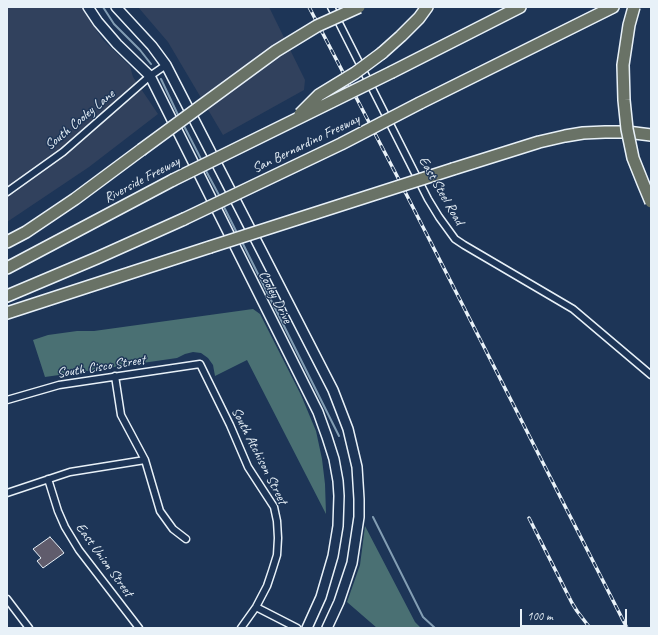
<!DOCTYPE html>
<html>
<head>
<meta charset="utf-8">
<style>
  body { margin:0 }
  #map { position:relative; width:658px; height:635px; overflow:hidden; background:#1d3557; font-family:Caveat,sans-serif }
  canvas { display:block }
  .frame { position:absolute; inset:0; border:8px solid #e8f1f8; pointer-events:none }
  .scale { position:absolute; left:520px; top:609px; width:107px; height:18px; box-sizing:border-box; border:2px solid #e8f1f8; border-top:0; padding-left:5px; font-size:12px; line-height:14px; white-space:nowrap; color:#e8f1f8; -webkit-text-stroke:3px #1d3557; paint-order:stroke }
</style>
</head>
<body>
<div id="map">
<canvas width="658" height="635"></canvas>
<div class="frame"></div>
<div class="scale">100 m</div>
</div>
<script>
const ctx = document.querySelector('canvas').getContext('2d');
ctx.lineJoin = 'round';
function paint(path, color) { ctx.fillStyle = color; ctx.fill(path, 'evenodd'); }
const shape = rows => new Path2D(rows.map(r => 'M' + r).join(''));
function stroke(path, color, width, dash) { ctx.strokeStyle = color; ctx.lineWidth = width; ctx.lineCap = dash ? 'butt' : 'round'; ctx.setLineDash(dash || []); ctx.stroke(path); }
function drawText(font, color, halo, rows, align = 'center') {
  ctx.font = font + ' Caveat,sans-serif'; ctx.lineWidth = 3; ctx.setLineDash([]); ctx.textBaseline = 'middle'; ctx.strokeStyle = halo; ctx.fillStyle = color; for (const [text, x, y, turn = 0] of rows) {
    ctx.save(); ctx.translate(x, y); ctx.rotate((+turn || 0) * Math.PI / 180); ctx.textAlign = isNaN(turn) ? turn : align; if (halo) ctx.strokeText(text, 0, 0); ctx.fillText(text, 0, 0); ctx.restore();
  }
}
paint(shape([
  [7,7,81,7,103,40,130,66,133,77,158,114,89,167,7,222],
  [138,7,269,7,305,80,304,90,223,135,168,42]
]), '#31415d');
paint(shape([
  [253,309,260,314,301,395,316,431,322,459,325,484,326,514,247,360,215,376,213,365,208,358,201,353,193,352,185,354,177,358,45,377,33,340,48,335,77,331,94,331],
  [365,526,415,622,421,628,377,628,347,602,360,565]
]), '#4a7073');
stroke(shape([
  [103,7,114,24,140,50,151,64],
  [161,79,179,117],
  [183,124,202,161],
  [205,169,220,197],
  [223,205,238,235],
  [241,240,339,436],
  [373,517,423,617,435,628]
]), '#839eb4', 2);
const building = shape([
  [50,537,60,548,64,553,43,568,37,561,41,558,33,549,50,537]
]);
paint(building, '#605c6c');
stroke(building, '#e8f1f8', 1);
const street = shape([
  [331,7,428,199,439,217,455,239,464,245,573,309,651,375],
  [7,192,63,152,150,76,166,65],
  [115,376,121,415,145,460,160,511,173,529,186,539],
  [7,400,59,385,200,364,230,425,248,467,274,507,277,521,278,538,277,555,272,571,267,586,256,607,241,628],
  [48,479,58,511,65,527,79,550,139,628],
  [7,493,70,472,145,460],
  [7,599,29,628],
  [256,607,297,628]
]);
const secondary = shape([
  [88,7,98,22,117,44,150,76,318,412,327,437,334,459,338,481,339,496,338,526,333,556,321,597,307,628],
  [116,7,152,46,166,65,333,390,348,429,357,467,359,499,359,517,352,563,339,602,327,628]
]);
const highway = shape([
  [382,53,401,36,419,18,427,7],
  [392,72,520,7],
  [420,103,613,7],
  [453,169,539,142,565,136,583,133,605,132,627,132,651,135],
  [7,242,26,232,75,199,141,150],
  [7,268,173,180],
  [7,296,97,258,184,219],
  [7,313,210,247]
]);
stroke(street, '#e8f1f8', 9);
stroke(secondary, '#e8f1f8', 12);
stroke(highway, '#e8f1f8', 14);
stroke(street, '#1d3557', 6);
stroke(secondary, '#1d3557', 9);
stroke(highway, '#697266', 11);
const rail = shape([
  [309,7,396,174,627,628],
  [529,518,572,603,577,611,590,628]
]);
stroke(rail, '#e8f1f8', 3.5);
stroke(rail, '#1d3557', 2, [6]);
const highwayBridge = shape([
  [634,7,629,25,623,65,624,100,627,129,633,158,643,183,651,202],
  [300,114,319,95,355,73,382,53],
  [141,150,276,51,317,26,359,7],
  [173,180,392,72],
  [184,219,341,144,420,103],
  [210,247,453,169]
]);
stroke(highwayBridge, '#e8f1f8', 14, []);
stroke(highwayBridge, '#697266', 11);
drawText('14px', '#e8f1f8', '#1d3557', [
  ["South Cooley Lane",80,120,-40],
  ["San Bernardino Freeway",306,144,-26],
  ["Riverside Freeway",142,180,-28],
  ["East Steel Road",441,191,60],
  ["Cooley Drive",275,297,63],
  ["South Cisco Street",101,367,-9],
  ["South Atchison Street",259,456,63],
  ["East Union Street",104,560,54]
]);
</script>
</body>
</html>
